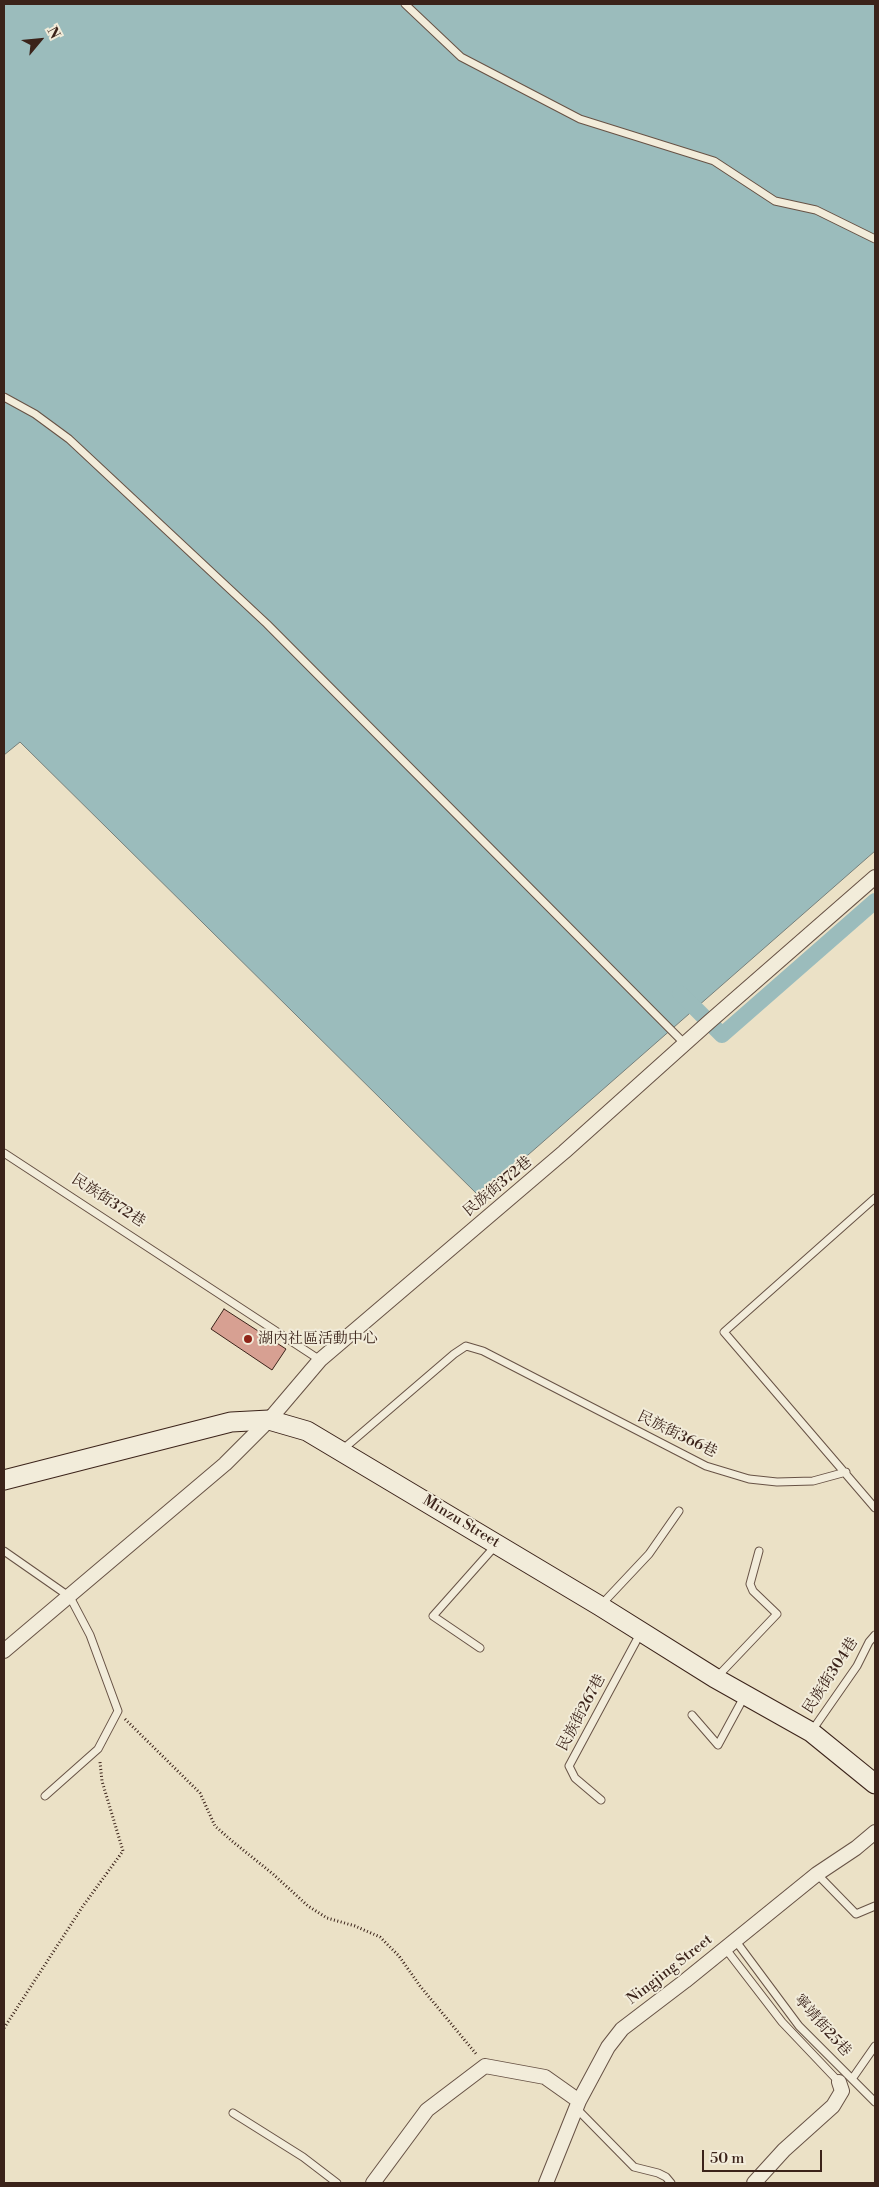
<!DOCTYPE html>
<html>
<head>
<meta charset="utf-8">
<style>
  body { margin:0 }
  #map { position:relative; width:879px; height:2187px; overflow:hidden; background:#ebe1c6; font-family:"Libre Bodoni",serif }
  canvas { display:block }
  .frame { position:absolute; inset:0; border:5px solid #3b231a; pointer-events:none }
  .north { position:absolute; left:15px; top:15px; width:50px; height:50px; -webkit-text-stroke:4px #f2ecda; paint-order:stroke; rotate:62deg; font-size:14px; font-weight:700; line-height:20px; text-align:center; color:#3b231a }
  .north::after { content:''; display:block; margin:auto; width:18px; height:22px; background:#3b231a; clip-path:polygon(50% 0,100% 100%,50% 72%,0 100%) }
  .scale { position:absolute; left:702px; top:2150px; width:120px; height:22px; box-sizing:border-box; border:2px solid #3b231a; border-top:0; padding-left:6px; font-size:15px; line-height:18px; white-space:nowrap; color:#3b231a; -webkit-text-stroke:4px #f2ecda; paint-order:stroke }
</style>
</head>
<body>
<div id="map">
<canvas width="879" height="2187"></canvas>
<div class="frame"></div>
<div class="north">N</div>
<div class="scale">50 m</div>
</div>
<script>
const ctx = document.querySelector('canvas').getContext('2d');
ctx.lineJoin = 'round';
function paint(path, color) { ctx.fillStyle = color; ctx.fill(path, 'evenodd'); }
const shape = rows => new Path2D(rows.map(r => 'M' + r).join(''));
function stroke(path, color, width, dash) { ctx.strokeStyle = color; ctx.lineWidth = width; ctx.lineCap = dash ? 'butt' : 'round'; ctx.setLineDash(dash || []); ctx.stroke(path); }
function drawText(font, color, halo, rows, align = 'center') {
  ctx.font = font + ' "Libre Bodoni","Noto Serif TC",serif'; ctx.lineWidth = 4; ctx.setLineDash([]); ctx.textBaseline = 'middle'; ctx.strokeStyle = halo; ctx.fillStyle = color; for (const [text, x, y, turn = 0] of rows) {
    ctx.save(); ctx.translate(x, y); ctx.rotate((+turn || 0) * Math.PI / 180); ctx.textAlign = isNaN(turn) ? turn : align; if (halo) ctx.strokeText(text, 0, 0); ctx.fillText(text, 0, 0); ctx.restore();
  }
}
const water = shape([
  [4,4,875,4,875,851,480,1197,20,742,4,755,4,4]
]);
paint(water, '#9bbcbc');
stroke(water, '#757f7b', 1);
stroke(shape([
  [680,993,722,1035,875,901]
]), '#9bbcbc', 16);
const building = shape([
  [224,1309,286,1349,272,1370,211,1329,224,1309]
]);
paint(building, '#d7a092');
stroke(building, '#3b231a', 1);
const lane = shape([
  [405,4,461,57,580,119,714,161,775,201,816,210,875,239],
  [4,397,35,414,69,439,267,624,685,1044],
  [4,1153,320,1360],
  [875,1198,724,1332,875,1508],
  [342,1450,454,1354,466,1346,483,1351,706,1466,749,1479,777,1482,813,1481,846,1472],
  [4,1551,70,1597,90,1635,118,1711,98,1749,45,1796],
  [601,1605,649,1554,679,1511],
  [480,1648,433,1616,497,1544],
  [717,1677,777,1614,753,1591,750,1584,759,1551],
  [692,1715,718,1745,744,1697],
  [811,1732,857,1666,869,1642,875,1635],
  [601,1800,575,1778,569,1766,640,1634],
  [817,1874,856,1914,875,1906],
  [735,1940,799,2026,875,2102],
  [725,1948,782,2022,839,2082],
  [852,2079,875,2046],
  [577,2109,634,2167,658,2173,666,2177,671,2183],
  [233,2113,303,2157,337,2183]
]);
const street = shape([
  [4,1651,225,1464,269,1420,320,1360,564,1152,709,1022,875,877],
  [373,2183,427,2110,485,2066,545,2077,579,2101],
  [546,2183,579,2101,608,2047,622,2029,685,1981,817,1874,856,1848,875,1832],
  [754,2183,784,2150,833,2106,842,2091,839,2082]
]);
const secondary = shape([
  [4,1480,231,1422,269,1420,307,1431,600,1606,715,1678,811,1732,875,1784]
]);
stroke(lane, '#675245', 9);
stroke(street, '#675245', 16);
stroke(secondary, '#3b231a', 21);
stroke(shape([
  [125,1719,200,1793,215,1826,232,1841,273,1874,308,1906,327,1918,355,1926,380,1937,399,1956,420,1986,477,2055],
  [4,2028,83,1906,123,1851,102,1781,100,1762]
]), '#3b231a', 3, [1, 2.5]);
stroke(lane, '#f2ecda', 7);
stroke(street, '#f2ecda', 14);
stroke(secondary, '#f2ecda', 19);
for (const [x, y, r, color] of [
  [248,1339,5,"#8f2418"]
]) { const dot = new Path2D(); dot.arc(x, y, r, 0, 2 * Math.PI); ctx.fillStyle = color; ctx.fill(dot); stroke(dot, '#f2ecda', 2); }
drawText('15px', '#3b231a', '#f2ecda', [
  ["民族街372巷",498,1187,-40],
  ["民族街372巷",108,1201,33],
  ["民族街366巷",677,1435,26],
  ["Minzu Street",461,1522,31],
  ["民族街304巷",831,1676,-57],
  ["民族街267巷",582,1713,-62],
  ["Ningjing Street",670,1970,-38],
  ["寧靖街25巷",822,2026,48]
]);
drawText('15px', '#3b231a', '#f2ecda', [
  ["湖內社區活動中心",258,1339]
], 'left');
</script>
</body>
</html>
